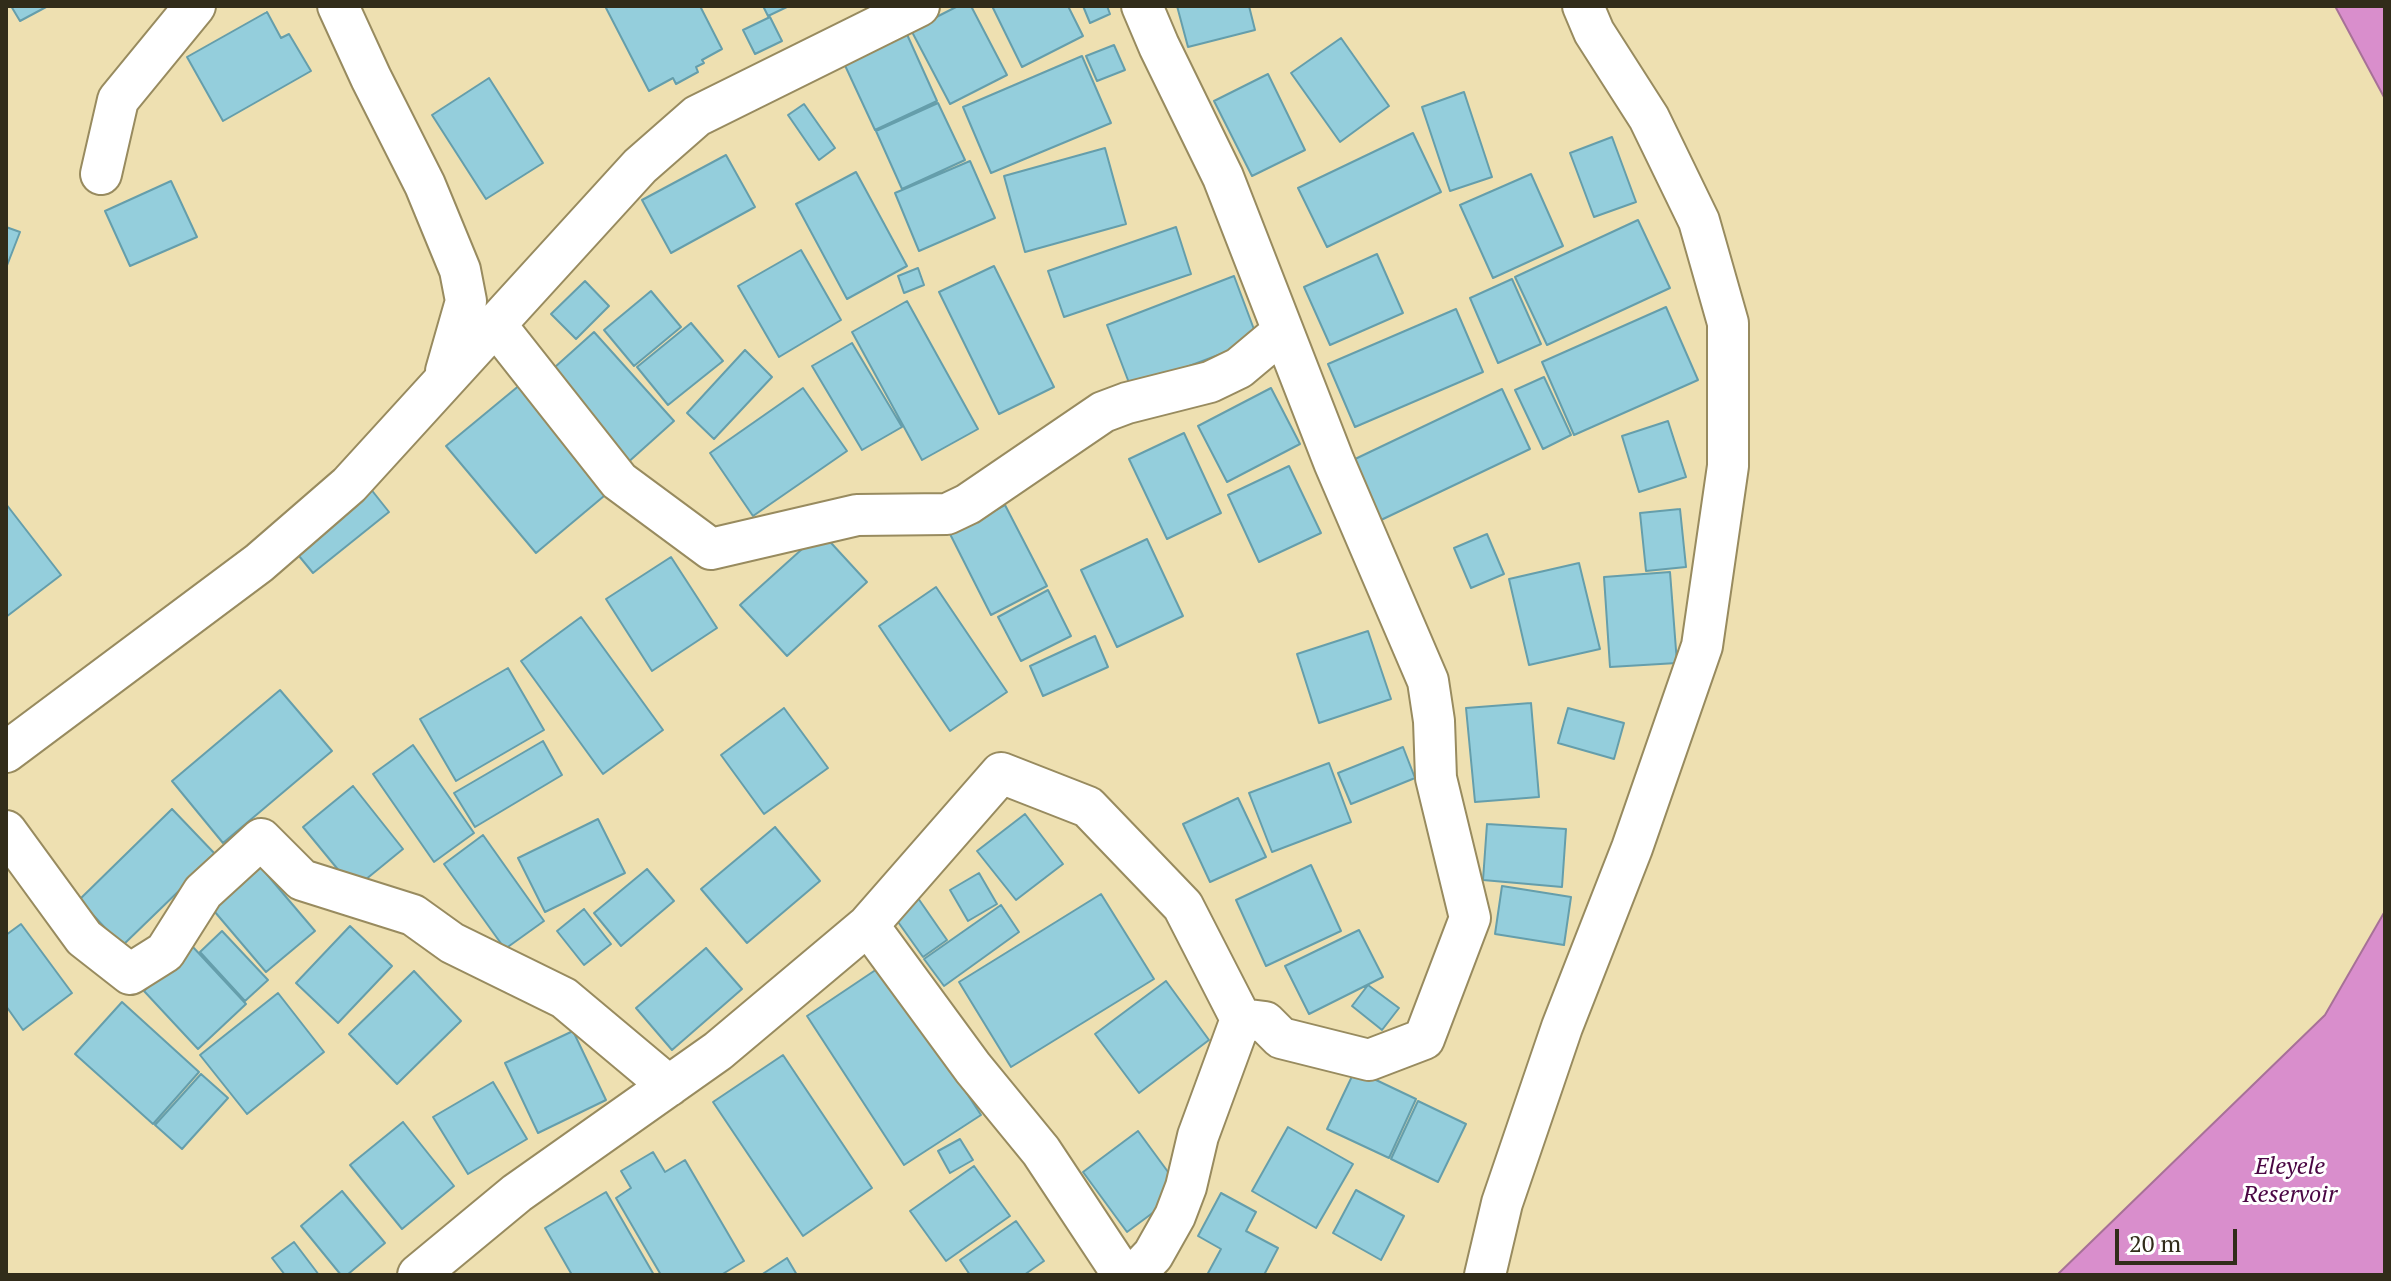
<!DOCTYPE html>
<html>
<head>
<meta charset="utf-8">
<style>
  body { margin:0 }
  #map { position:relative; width:2391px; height:1281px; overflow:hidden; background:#eee0b1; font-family:"PT Serif",serif }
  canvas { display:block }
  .frame { position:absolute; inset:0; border:8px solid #312c1a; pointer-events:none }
  .scale { position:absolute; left:2115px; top:1229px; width:122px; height:36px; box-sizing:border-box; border:4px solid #312c1a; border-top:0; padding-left:10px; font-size:24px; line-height:28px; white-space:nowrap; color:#312c1a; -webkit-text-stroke:6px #fff; paint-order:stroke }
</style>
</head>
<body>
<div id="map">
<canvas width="2391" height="1281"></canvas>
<div class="frame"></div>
<div class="scale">20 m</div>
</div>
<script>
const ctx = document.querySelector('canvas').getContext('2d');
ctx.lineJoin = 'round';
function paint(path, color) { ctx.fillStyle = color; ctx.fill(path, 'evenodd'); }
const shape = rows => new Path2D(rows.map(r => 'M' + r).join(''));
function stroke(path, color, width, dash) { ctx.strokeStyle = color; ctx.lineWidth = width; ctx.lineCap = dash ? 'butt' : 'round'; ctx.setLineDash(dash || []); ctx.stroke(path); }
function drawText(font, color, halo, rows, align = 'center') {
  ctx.font = font + ' "PT Serif",serif'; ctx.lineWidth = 6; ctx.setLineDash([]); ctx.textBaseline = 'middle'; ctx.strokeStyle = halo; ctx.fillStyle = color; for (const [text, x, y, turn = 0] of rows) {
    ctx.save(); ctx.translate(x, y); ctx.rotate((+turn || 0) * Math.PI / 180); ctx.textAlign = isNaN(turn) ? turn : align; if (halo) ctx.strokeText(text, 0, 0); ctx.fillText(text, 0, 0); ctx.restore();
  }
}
const water = shape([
  [2335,6,2385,6,2385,99,2335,6],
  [2385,911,2385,1275,2057,1275,2325,1015,2385,911]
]);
paint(water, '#d98ecc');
stroke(water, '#a77197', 2);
const building = shape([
  [11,6,48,6,20,21,11,6],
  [605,6,700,6,722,49,702,60,704,63,696,67,698,72,676,84,673,78,649,91,605,6],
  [763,6,789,6,768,16,763,6],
  [958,6,971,6,1007,75,950,104,911,30,958,6],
  [992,6,1068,6,1083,36,1022,67,992,6],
  [1083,6,1107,6,1110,14,1090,23,1083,6],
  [1177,6,1249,6,1255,30,1188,47,1177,6],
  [267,12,281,38,289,34,311,71,223,121,187,57,267,12],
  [770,17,782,41,755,54,743,30,770,17],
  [905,30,937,101,875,130,842,59,905,30],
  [1341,38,1389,106,1340,142,1291,73,1341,38],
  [1114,45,1125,70,1097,81,1086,56,1114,45],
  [1082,56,1111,123,991,173,963,107,1082,56],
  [1268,74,1305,150,1252,176,1214,101,1268,74],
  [489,78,543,163,486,199,432,115,489,78],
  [1464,92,1492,177,1450,191,1422,107,1464,92],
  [938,103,965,160,902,189,876,131,938,103],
  [804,104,835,148,819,160,788,115,804,104],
  [1413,133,1441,192,1327,247,1298,188,1413,133],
  [1612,137,1636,202,1594,217,1570,153,1612,137],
  [1105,148,1126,224,1025,252,1004,176,1105,148],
  [726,155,755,207,671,253,642,200,726,155],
  [970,161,995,218,919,251,895,193,970,161],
  [856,172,907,266,847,299,796,204,856,172],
  [1531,174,1563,246,1493,278,1460,205,1531,174],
  [171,181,197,237,130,266,105,211,171,181],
  [1638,220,1670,288,1547,345,1515,277,1638,220],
  [6,227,20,232,6,268,6,227],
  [1176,227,1191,274,1064,317,1048,271,1176,227],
  [801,250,841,320,779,357,738,286,801,250],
  [1377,254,1403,313,1330,345,1304,287,1377,254],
  [994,266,1054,387,999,414,939,292,994,266],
  [918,268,924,285,904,293,898,276,918,268],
  [1234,276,1258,340,1131,388,1107,325,1234,276],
  [1512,279,1541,344,1498,363,1470,298,1512,279],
  [585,281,609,306,576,339,551,314,585,281],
  [651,291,681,327,634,366,604,330,651,291],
  [907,301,978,429,922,460,852,332,907,301],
  [1666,307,1698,380,1574,435,1542,362,1666,307],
  [1456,309,1483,372,1355,427,1328,364,1456,309],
  [691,323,723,361,668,405,637,367,691,323],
  [594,332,674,421,625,465,545,376,594,332],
  [852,343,902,427,862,450,812,366,852,343],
  [745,350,772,377,714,439,687,413,745,350],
  [1544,377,1571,435,1543,449,1515,390,1544,377],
  [521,384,610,491,536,553,446,446,521,384],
  [803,388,847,451,753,516,710,453,803,388],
  [1271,388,1300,444,1227,482,1198,426,1271,388],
  [1502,389,1530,449,1381,520,1353,460,1502,389],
  [1668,421,1686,477,1639,492,1622,436,1668,421],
  [1184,433,1221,513,1167,539,1129,459,1184,433],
  [1289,466,1321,533,1259,562,1228,495,1289,466],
  [366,483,389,512,313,573,290,545,366,483],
  [6,504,61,575,6,617,6,504],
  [1005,505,1047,586,991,615,950,534,1005,505],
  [1680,509,1686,567,1646,571,1640,513,1680,509],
  [821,532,867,582,787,656,740,605,821,532],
  [1487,534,1504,574,1471,588,1454,548,1487,534],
  [1147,539,1183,616,1117,647,1081,570,1147,539],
  [671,557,717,628,652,671,606,599,671,557],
  [1579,563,1600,649,1529,665,1509,579,1579,563],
  [1670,572,1677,663,1610,667,1604,577,1670,572],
  [936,587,1007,692,950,731,879,626,936,587],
  [1048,590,1071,636,1021,661,998,617,1048,590],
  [581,617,663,730,603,774,521,661,581,617],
  [1368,631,1391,699,1319,723,1297,654,1368,631],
  [1095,636,1108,667,1043,696,1030,666,1095,636],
  [508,668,544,730,456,781,420,719,508,668],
  [280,690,332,751,223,843,172,781,280,690],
  [1531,703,1539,797,1475,802,1466,708,1531,703],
  [784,708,828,768,764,814,721,755,784,708],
  [1568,708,1624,723,1614,759,1558,743,1568,708],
  [543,741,562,775,475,827,454,793,543,741],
  [413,745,474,833,434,862,373,774,413,745],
  [1403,747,1415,778,1351,804,1338,773,1403,747],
  [1329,763,1351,822,1272,852,1249,793,1329,763],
  [353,786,403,849,354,889,303,827,353,786],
  [1238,798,1266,857,1210,882,1183,824,1238,798],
  [172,809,216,855,122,946,79,900,172,809],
  [1025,814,1063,864,1016,900,977,851,1025,814],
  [598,819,625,873,545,912,518,858,598,819],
  [1487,824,1566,829,1562,887,1483,880,1487,824],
  [775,827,820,881,747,943,701,889,775,827],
  [483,835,544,921,505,949,444,864,483,835],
  [258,864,315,931,266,972,209,905,258,864],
  [1311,865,1341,931,1266,966,1236,900,1311,865],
  [647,869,674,901,621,946,594,913,647,869],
  [979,873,997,904,968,921,950,890,979,873],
  [1502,886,1571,897,1564,945,1495,934,1502,886],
  [911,888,947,940,923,957,886,905,911,888],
  [1101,894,1154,979,1011,1067,959,982,1101,894],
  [1001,905,1019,932,944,986,924,959,1001,905],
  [584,909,611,944,584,965,557,931,584,909],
  [21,924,72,993,23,1030,6,1006,6,935,21,924],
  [350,926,392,966,338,1023,296,983,350,926],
  [1359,930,1383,977,1309,1014,1285,966,1359,930],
  [222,931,268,980,245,1001,200,952,222,931],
  [192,946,246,1004,198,1049,144,991,192,946],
  [706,948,742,989,672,1050,636,1008,706,948],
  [883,965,981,1115,904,1165,807,1016,883,965],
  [414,971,461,1021,397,1084,349,1034,414,971],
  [1166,981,1209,1040,1139,1093,1095,1034,1166,981],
  [1368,985,1399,1008,1382,1030,1352,1006,1368,985],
  [278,993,324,1052,247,1114,200,1055,278,993],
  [122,1002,199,1072,153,1124,75,1054,122,1002],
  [573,1031,606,1100,538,1133,505,1063,573,1031],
  [783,1055,872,1188,803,1236,713,1102,783,1055],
  [1355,1070,1416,1099,1389,1158,1327,1129,1355,1070],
  [201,1074,228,1098,182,1149,155,1125,201,1074],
  [493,1082,527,1139,468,1174,433,1117,493,1082],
  [1418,1101,1466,1124,1438,1182,1391,1159,1418,1101],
  [403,1122,454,1186,402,1229,350,1165,403,1122],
  [1288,1127,1353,1164,1316,1228,1252,1191,1288,1127],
  [1138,1131,1182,1191,1127,1232,1083,1172,1138,1131],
  [960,1139,973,1160,950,1173,938,1151,960,1139],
  [653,1152,665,1172,685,1160,744,1261,721,1275,661,1275,616,1198,631,1188,621,1171,653,1152],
  [974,1166,1010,1216,946,1261,910,1211,974,1166],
  [1356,1190,1404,1216,1381,1260,1333,1233,1356,1190],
  [342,1191,385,1243,347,1275,341,1275,301,1226,342,1191],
  [606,1192,654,1275,572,1275,545,1228,606,1192],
  [1221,1193,1256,1212,1246,1231,1278,1248,1264,1275,1207,1275,1221,1249,1198,1236,1221,1193],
  [1016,1221,1044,1261,1024,1275,970,1275,960,1260,1016,1221],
  [294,1242,319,1275,285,1275,272,1258,294,1242],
  [787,1258,797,1275,761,1275,787,1258]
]);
paint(building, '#94cedc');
stroke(building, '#659eab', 2);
const street = shape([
  [338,6,371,78,425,185,460,270,466,301,446,371],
  [101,174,118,100,195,6],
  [495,324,619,481,711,549,857,515,947,514,968,504,1103,412,1127,403,1210,382,1239,368,1282,332],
  [6,752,259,563,349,485,640,166,697,116,919,6],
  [6,831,84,938,130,974,165,952,203,892,261,839,302,880,413,915,452,943,564,998,669,1086],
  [868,925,973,1068,1041,1151,1123,1275],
  [418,1275,517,1193,718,1051,868,925,1001,773,1088,807,1183,906,1241,1019],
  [1134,1275,1153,1255,1175,1216,1186,1187,1198,1136,1241,1019,1265,1022,1281,1038,1369,1060,1424,1039,1470,918,1436,778,1434,721,1428,681,1334,462,1223,177,1159,46,1142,6],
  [1485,1275,1502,1203,1562,1027,1632,848,1702,646,1728,466,1728,323,1699,221,1649,118,1594,32,1583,6]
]);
stroke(street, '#988b5f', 44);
stroke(street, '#fff', 40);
drawText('italic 24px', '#4a0643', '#fff', [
  ["Eleyele",2290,1167],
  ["Reservoir",2290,1195]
]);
</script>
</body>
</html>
